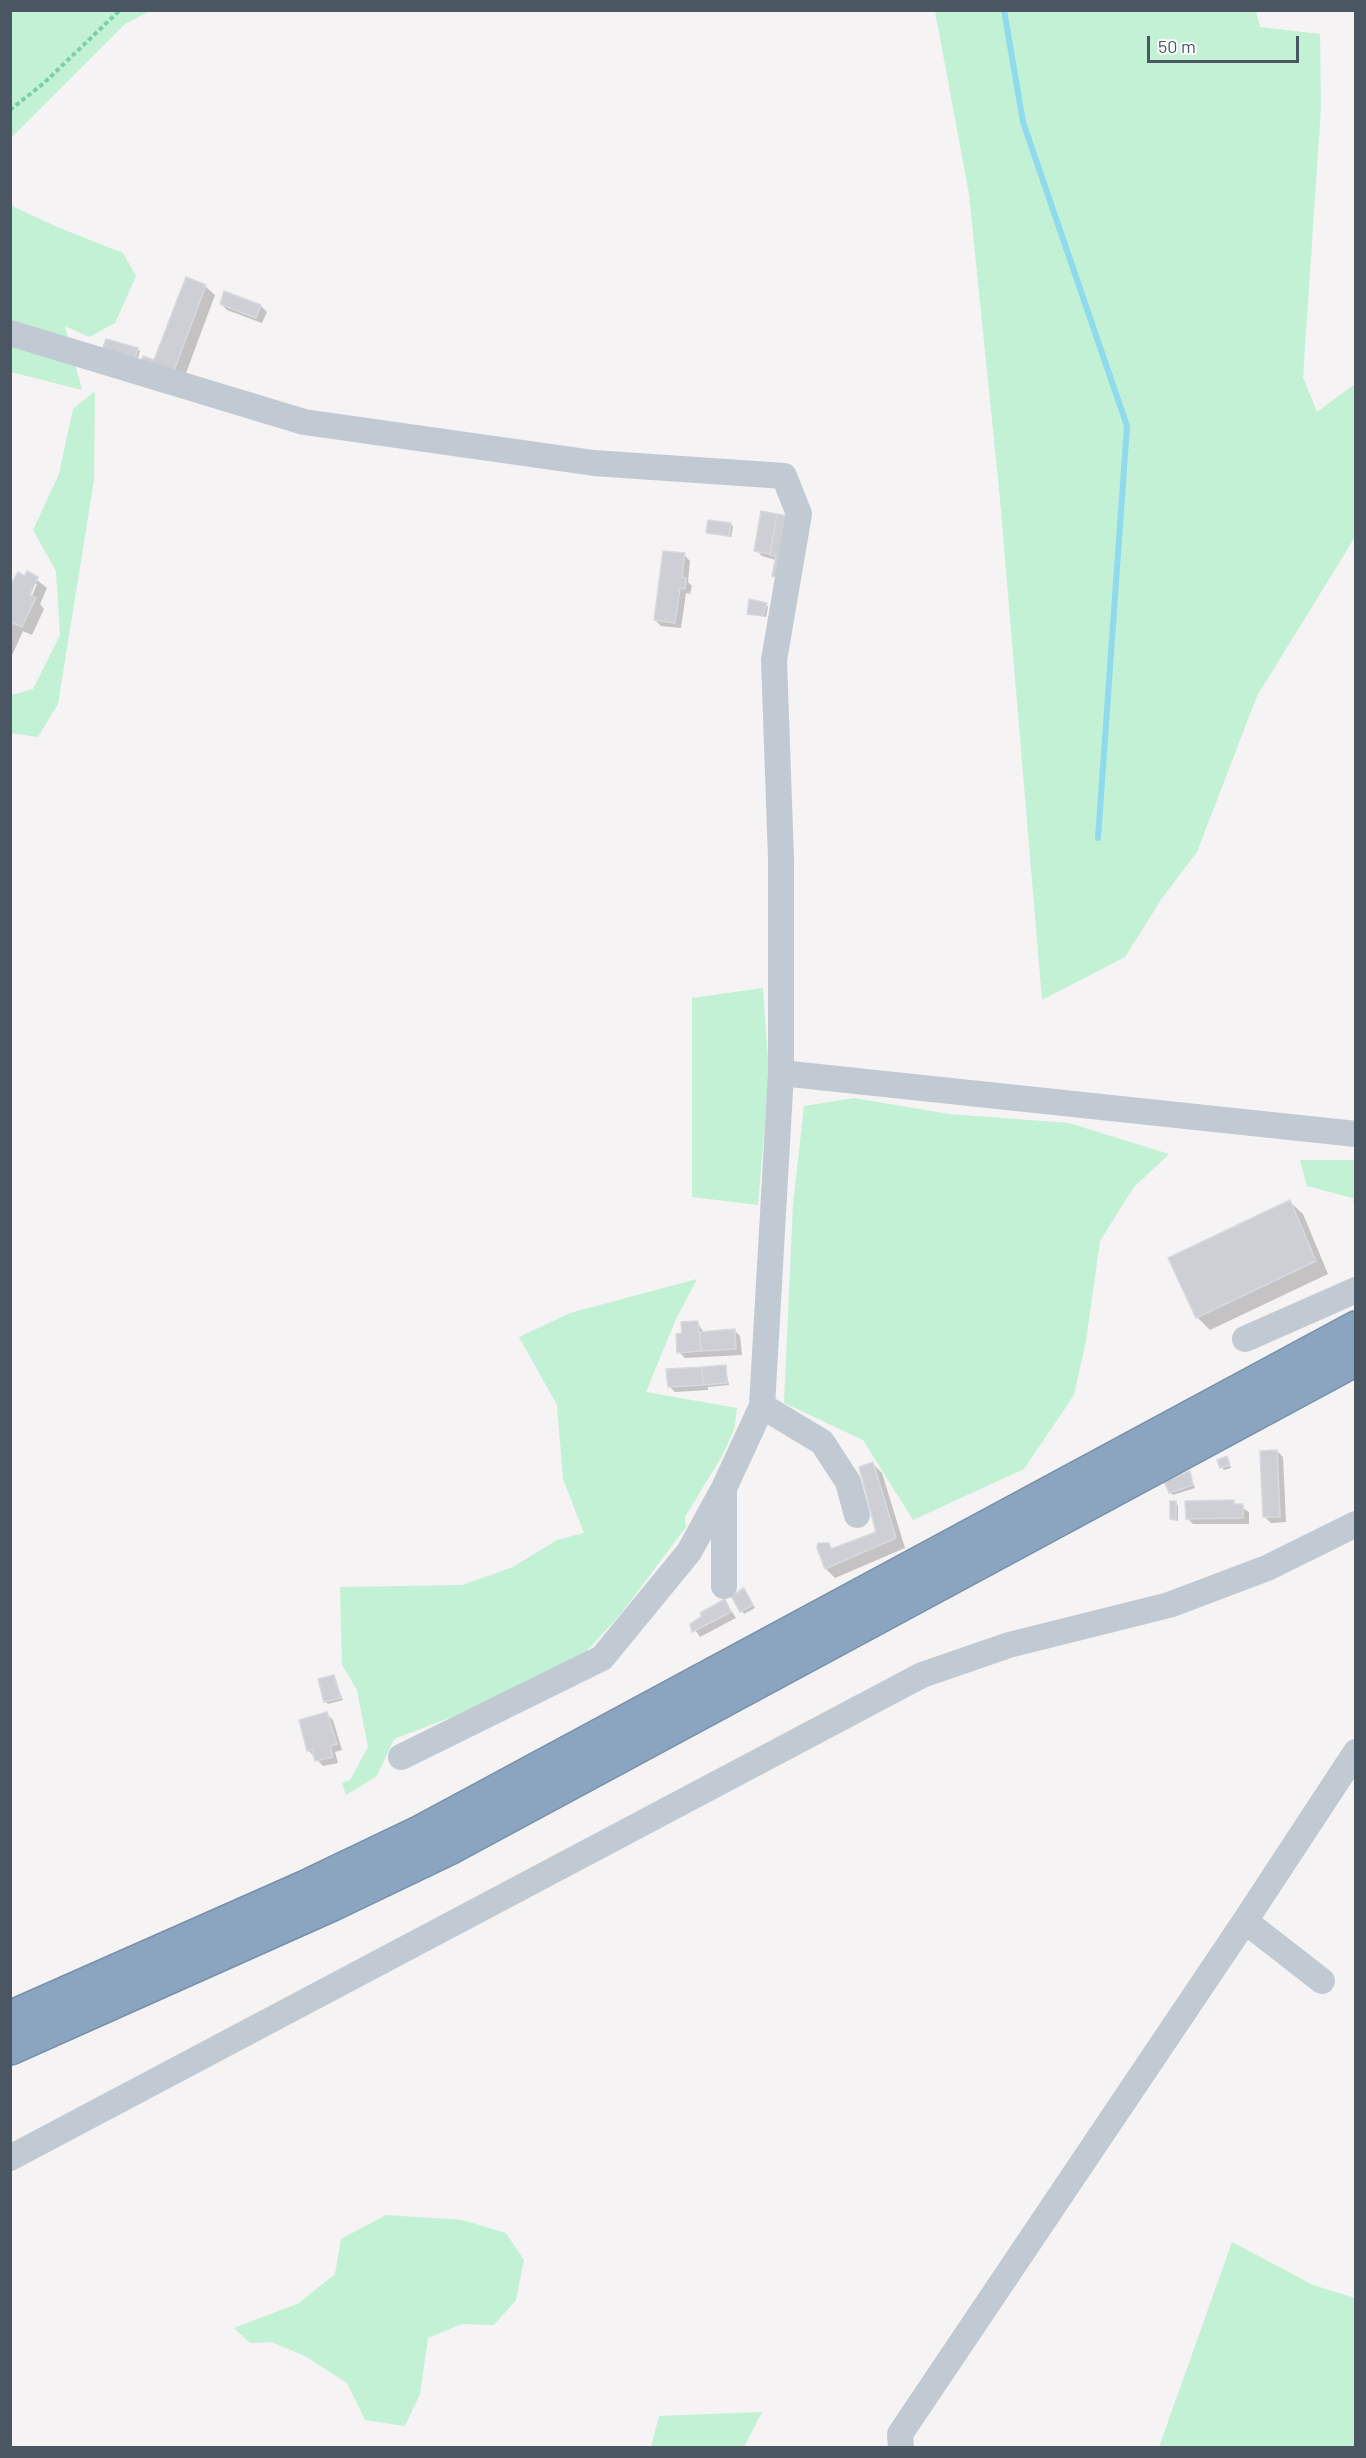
<!DOCTYPE html>
<html>
<head>
<meta charset="utf-8">
<style>
  body { margin:0 }
  #map { position:relative; width:1366px; height:2458px; overflow:hidden; background:#f5f3f3; font-family:Barlow,sans-serif }
  canvas { display:block }
  .frame { position:absolute; inset:0; border:12px solid #4a5661; pointer-events:none }
  .scale { position:absolute; left:1147px; top:36px; width:152px; height:27px; box-sizing:border-box; border:3px solid #4a5661; border-top:0; padding-left:8px; font-size:18px; line-height:21px; white-space:nowrap; color:#4a5661; -webkit-text-stroke:4px #fff; paint-order:stroke }
</style>
</head>
<body>
<div id="map">
<canvas width="1366" height="2458"></canvas>
<div class="frame"></div>
<div class="scale">50 m</div>
</div>
<script>
const ctx = document.querySelector('canvas').getContext('2d');
ctx.lineJoin = 'round';
function paint(path, color) { ctx.fillStyle = color; ctx.fill(path, 'evenodd'); }
const shape = rows => new Path2D(rows.map(r => 'M' + r).join(''));
function stroke(path, color, width, dash) { ctx.strokeStyle = color; ctx.lineWidth = width; ctx.lineCap = dash ? 'butt' : 'round'; ctx.setLineDash(dash || []); ctx.stroke(path); }
paint(shape([
  [11,10,150,10,150,11,125,24,11,138],
  [935,11,1256,11,1260,27,1320,34,1321,107,1303,377,1317,412,1355,384,1355,537,1257,696,1197,852,1162,898,1125,957,1042,1000,1000,499,969,194],
  [10,205,57,227,123,253,136,276,115,323,89,337,65,326,82,390,11,372],
  [95,391,94,480,58,704,38,737,11,733,11,695,33,689,60,635,56,571,33,530,59,474,73,409],
  [763,988,769,1076,758,1205,692,1197,692,998],
  [854,1098,949,1114,1069,1123,1169,1154,1134,1187,1100,1241,1086,1341,1074,1395,1024,1469,913,1520,863,1440,784,1403,793,1205,804,1106],
  [1300,1160,1355,1160,1355,1219,1353,1198,1307,1186],
  [697,1279,676,1319,646,1392,737,1408,734,1430,722,1456,685,1517,686,1527,620,1615,582,1656,494,1701,394,1739,377,1776,346,1795,342,1783,350,1780,368,1747,357,1690,342,1665,340,1587,462,1585,513,1567,557,1540,584,1533,563,1479,557,1405,519,1337,570,1313],
  [386,2215,462,2220,506,2233,524,2260,516,2300,494,2325,462,2324,428,2338,420,2394,405,2426,365,2420,347,2383,303,2355,271,2342,250,2343,234,2328,299,2303,335,2274,341,2239],
  [1232,2242,1313,2285,1355,2298,1355,2447,1159,2447],
  [762,2412,744,2447,651,2447,659,2416]
]), '#c3f1d5');
paint(shape([
  [205,286,215,295,185,376,155,362],
  [225,293,261,306,267,312,262,323,227,310,221,304],
  [137,349,140,351,137,361,106,353],
  [763,513,794,519,780,582,774,576,776,560,762,556,756,550],
  [731,524,733,527,731,537,708,533],
  [684,555,690,561,688,582,692,586,690,594,686,593,681,628,661,626,655,620],
  [28,573,47,588,40,604,44,609,32,635,23,631,10,660,10,590],
  [34,584,37,584,29,603,26,602],
  [766,604,768,607,766,617,749,613],
  [1290,1202,1303,1214,1328,1274,1210,1330,1197,1317,1170,1259],
  [697,1322,704,1333,734,1330,740,1336,742,1355,685,1358,679,1352,684,1334],
  [725,1366,729,1385,708,1387,708,1390,675,1392,669,1386],
  [1277,1451,1283,1457,1286,1522,1271,1523,1265,1517],
  [1227,1458,1231,1468,1224,1470,1222,1467],
  [873,1464,882,1473,905,1548,835,1578,826,1569,828,1544,834,1550,878,1533],
  [1189,1473,1195,1488,1173,1495,1170,1492],
  [1233,1502,1249,1512,1249,1524,1193,1524,1187,1518],
  [1176,1503,1178,1506,1178,1521,1172,1519],
  [746,1593,755,1608,744,1614,733,1597],
  [725,1601,736,1618,700,1637,691,1624],
  [334,1676,343,1700,328,1704,326,1702],
  [327,1714,333,1720,342,1750,335,1752,338,1763,323,1766,308,1750]
]), '#0003');
stroke(shape([
  [1004,10,1023,122,1127,426,1098,838]
]), '#90daee', 6);
const building = shape([
  [186,277,206,285,174,371,139,369,143,356,154,360,186,277],
  [224,291,261,305,256,318,220,304,224,291],
  [106,339,138,348,135,359,102,350,106,339],
  [761,511,777,514,770,554,754,551,761,511],
  [777,514,794,517,781,579,772,576,776,556,770,555,777,514],
  [708,520,731,523,729,536,706,533,708,520],
  [663,551,685,553,682,577,686,578,685,589,680,588,675,623,654,620,663,551],
  [27,571,38,577,30,595,36,598,22,627,13,623,10,629,10,586,18,572,25,576,27,571],
  [749,599,767,603,763,616,747,614,749,599],
  [1290,1200,1316,1261,1196,1318,1168,1258,1290,1200],
  [698,1321,701,1351,677,1353,676,1334,682,1333,681,1322,698,1321],
  [735,1329,736,1349,701,1351,700,1332,735,1329],
  [726,1365,727,1383,703,1385,702,1367,726,1365],
  [702,1367,703,1385,668,1387,666,1369,702,1367],
  [1277,1450,1280,1517,1263,1517,1260,1451,1277,1450],
  [1227,1456,1230,1465,1220,1468,1217,1460,1227,1456],
  [873,1462,896,1538,825,1569,817,1548,818,1543,829,1543,831,1549,876,1532,859,1467,873,1462],
  [1190,1471,1193,1485,1169,1493,1164,1481,1190,1471],
  [1234,1500,1234,1504,1243,1504,1243,1518,1186,1519,1185,1501,1234,1500],
  [1170,1501,1176,1501,1176,1520,1170,1519,1170,1501],
  [744,1588,753,1605,740,1612,731,1596,744,1588],
  [725,1599,731,1612,692,1632,690,1624,702,1616,700,1613,725,1599],
  [334,1675,341,1698,324,1702,318,1679,334,1675],
  [327,1712,337,1744,330,1746,333,1757,315,1761,312,1750,307,1751,299,1720,327,1712]
]);
paint(building, '#cdcfd5');
stroke(building, '#d7d9de', 1.5);
const highway = shape([
  [10,2018,304,1888,419,1833,1356,1328],
  [10,2048,330,1905,451,1847,1356,1359]
]);
stroke(highway, '#7690ad', 36);
stroke(shape([
  [10,110,44,83,120,10]
]), '#7ad0a6', 4, [4.5, 3]);
stroke(shape([
  [10,333,304,422,594,463,784,476,799,514,774,660,781,859,781,1073,762,1406,724,1488,689,1552,602,1658,401,1757],
  [781,1073,1356,1134],
  [1245,1339,1356,1290],
  [762,1406,822,1442,848,1482,857,1515],
  [724,1586,724,1491],
  [1245,1921,1322,1981],
  [10,2158,922,1675,1009,1645,1169,1605,1267,1568,1356,1524],
  [901,2448,900,2434,1245,1921,1356,1752]
]), '#c1cad2', 26);
stroke(highway, '#8ba5c1', 33);
</script>
</body>
</html>
